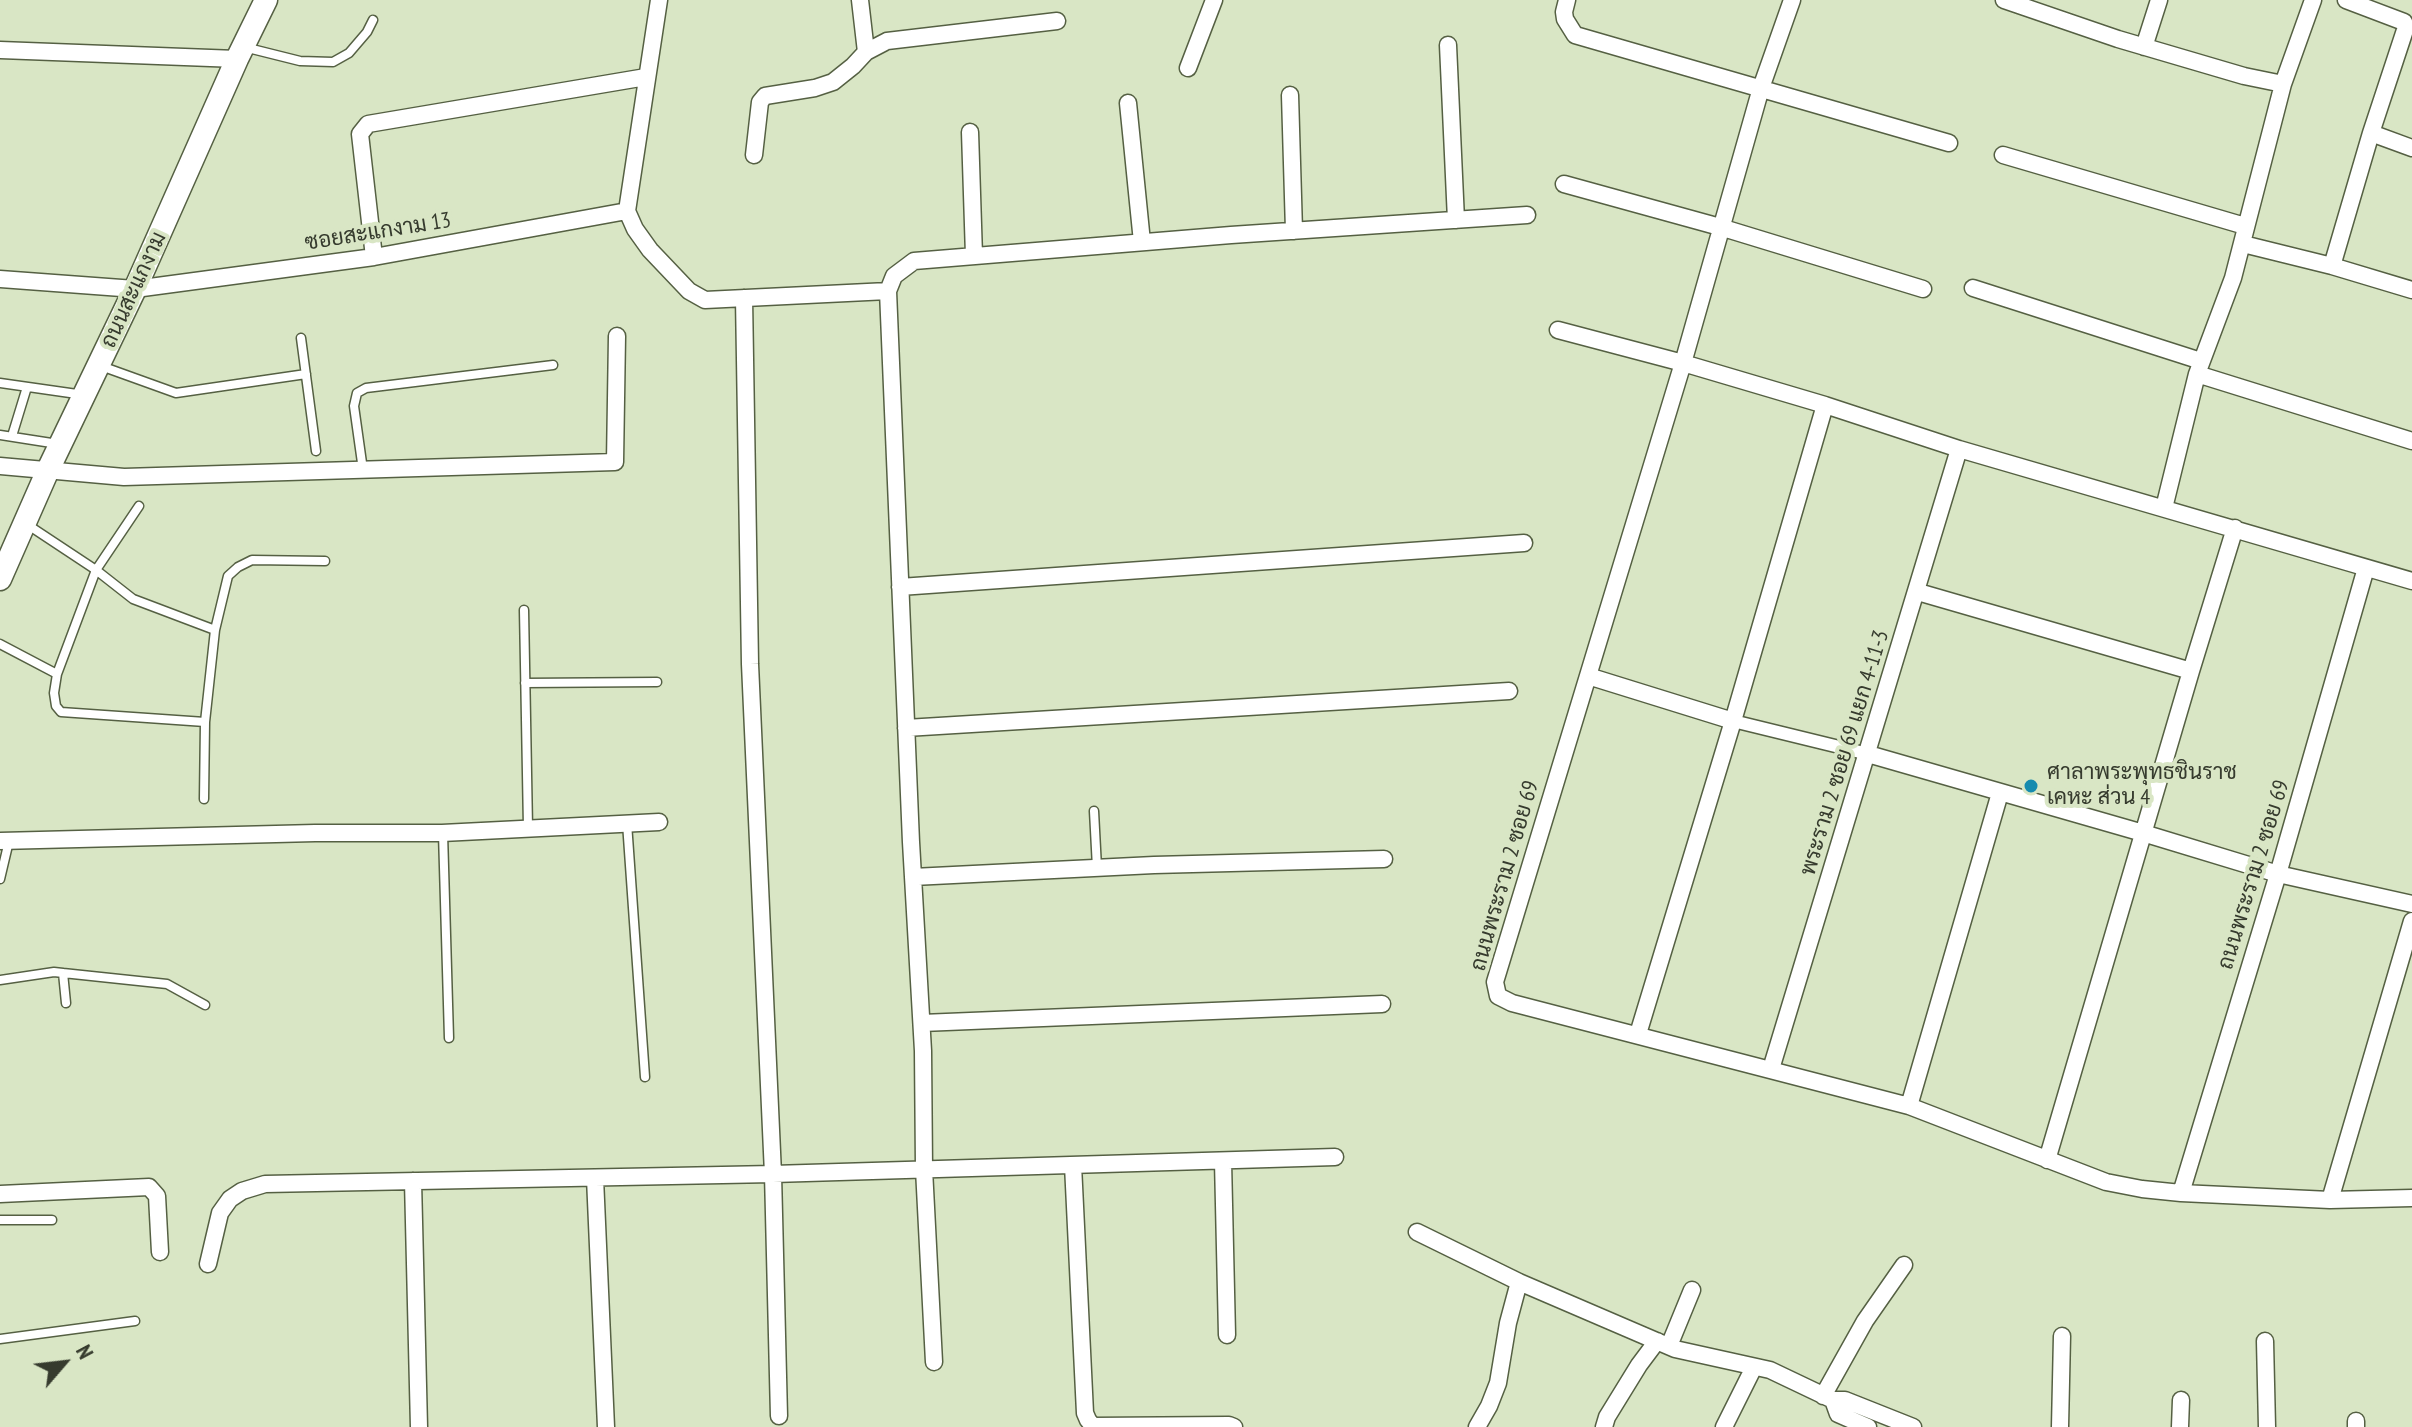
<!DOCTYPE html>
<html>
<head>
<meta charset="utf-8">
<style>
  body { margin:0 }
  #map { position:relative; width:2412px; height:1427px; overflow:hidden; background:#d9e6c5; font-family:"PT Sans Narrow",sans-serif }
  canvas { display:block }
  .north { position:absolute; left:24px; top:1323px; width:80px; height:80px; -webkit-text-stroke:6px #d9e6c5; paint-order:stroke; rotate:62deg; font-size:22px; font-weight:700; line-height:32px; text-align:center; color:#363b2e }
  .north::after { content:''; display:block; margin:auto; width:28px; height:36px; background:#363b2e; clip-path:polygon(50% 0,100% 100%,50% 72%,0 100%) }
</style>
</head>
<body>
<div id="map">
<canvas width="2412" height="1427"></canvas>
<div class="north">N</div>
</div>
<script>
const ctx = document.querySelector('canvas').getContext('2d');
ctx.lineJoin = 'round';
const shape = rows => new Path2D(rows.map(r => 'M' + r).join(''));
function stroke(path, color, width, dash) { ctx.strokeStyle = color; ctx.lineWidth = width; ctx.lineCap = dash ? 'butt' : 'round'; ctx.setLineDash(dash || []); ctx.stroke(path); }
function drawText(font, color, halo, rows, align = 'center') {
  ctx.font = font + ' "PT Sans Narrow",Sarabun,sans-serif'; ctx.lineWidth = 8; ctx.setLineDash([]); ctx.textBaseline = 'middle'; ctx.strokeStyle = halo; ctx.fillStyle = color; for (const [text, x, y, turn = 0] of rows) {
    ctx.save(); ctx.translate(x, y); ctx.rotate((+turn || 0) * Math.PI / 180); ctx.textAlign = isNaN(turn) ? turn : align; if (halo) ctx.strokeText(text, 0, 0); ctx.fillText(text, 0, 0); ctx.restore();
  }
}
const service = shape([
  [244,47,300,61,333,62,349,53,367,32,373,20],
  [301,338,316,451],
  [101,366,176,393,306,374],
  [0,383,84,395],
  [0,435,58,444],
  [12,436,27,387],
  [363,470,354,406,357,393,366,388,553,365],
  [139,506,96,570,57,674,54,693,56,706,61,712,205,722],
  [25,523,96,570,133,599,215,630],
  [524,610,528,828],
  [0,644,57,674],
  [525,683,657,682],
  [204,799,205,722,215,630,228,576,238,567,252,560,325,561],
  [1094,811,1097,868],
  [627,823,645,1077],
  [443,833,449,1038],
  [0,879,9,841],
  [63,973,167,984,205,1005],
  [0,980,54,972,63,973,66,1003],
  [0,1220,52,1220],
  [0,1339,135,1321]
]);
const pedestrian = shape([
  [1733,721,1868,754]
]);
const minor = shape([
  [659,0,627,211,635,229,650,250,689,291,705,300,888,291],
  [860,0,866,52],
  [1567,0,1564,12,1565,19,1575,35,1949,143],
  [1792,0,1761,88,1683,363,1495,982,1498,996,1512,1003,1909,1106,2106,1182,2142,1189,2181,1193,2330,1200,2412,1198],
  [2004,0,2118,39,2244,76,2283,84],
  [1448,45,1456,220],
  [2144,47,2159,0],
  [0,50,237,59],
  [1188,68,1214,0],
  [1290,95,1294,231],
  [1128,103,1142,242],
  [970,132,974,256],
  [2371,133,2412,148],
  [754,155,760,102,765,96,815,88,833,82,853,66,866,52,887,41,1057,21],
  [2003,155,2245,226],
  [1564,184,1720,227,1923,289],
  [2243,244,2332,266,2412,290],
  [374,257,360,134,368,124,646,77],
  [2332,266,2371,133,2406,27,2404,22,2346,0],
  [0,279,135,289,374,257,627,211],
  [1973,288,2201,361],
  [744,298,750,664,773,1174,779,1416],
  [1558,330,1683,363,1825,405,1959,449,2412,581],
  [2197,374,2412,441],
  [0,466,124,477,615,462,617,336],
  [2164,508,2197,374,2233,278,2283,84,2313,0],
  [900,587,1524,543],
  [1918,592,2191,671],
  [1588,676,1733,721],
  [906,728,1509,691],
  [1868,754,2143,833,2278,874,2412,904],
  [0,841,315,833,442,833,659,822],
  [913,877,1154,865,1384,859],
  [922,1023,1382,1004],
  [1638,1034,1733,721,1825,405],
  [1771,1069,1959,449],
  [1909,1106,2000,793],
  [2047,1160,2191,671,2235,528],
  [1223,1161,1227,1335],
  [1073,1165,1085,1413,1088,1420,1093,1426,1229,1425,1234,1427],
  [595,1178,606,1427],
  [413,1181,419,1427],
  [2181,1193,2278,874,2366,568],
  [0,1194,149,1187,157,1196,160,1252],
  [2330,1200,2412,921],
  [1417,1232,1519,1282,1675,1349,1770,1370,1833,1400,1845,1400,1913,1427],
  [208,1264,220,1213,230,1199,242,1191,265,1184,773,1174,1335,1157],
  [2265,1341,2267,1427],
  [1669,1346,1692,1290],
  [934,1362,924,1169,923,1051,911,842,888,291,894,276,914,261,1231,235,1527,215],
  [1823,1396,1865,1321,1904,1265],
  [1833,1400,1838,1414,1868,1427],
  [1477,1427,1489,1406,1498,1383,1508,1323,1519,1282],
  [1604,1427,1607,1417,1639,1365,1657,1341],
  [1724,1427,1754,1367],
  [2060,1427,2062,1336],
  [2180,1427,2181,1400],
  [2356,1427,2356,1421]
]);
const tertiary = shape([
  [0,579,48,470,135,289,237,59,266,0]
]);
stroke(service, '#556043', 11);
stroke(pedestrian, '#556043', 15);
stroke(minor, '#556043', 19);
stroke(tertiary, '#556043', 25);
stroke(service, '#fff', 8);
stroke(pedestrian, '#fff', 12);
stroke(minor, '#fff', 16);
stroke(tertiary, '#fff', 22);
for (const [x, y, r, color] of [
  [2031,786,8,"#168baf"]
]) { const dot = new Path2D(); dot.arc(x, y, r, 0, 2 * Math.PI); ctx.fillStyle = color; ctx.fill(dot); stroke(dot, '#d9e6c5', 3); }
drawText('22px', '#363b2e', '#d9e6c5', [
  ["ซอยสะแกงาม 13",378,232,-9],
  ["ถนนสะแกงาม",134,290,-65],
  ["พระราม 2 ซอย 69 แยก 4-11-3",1845,753,-73],
  ["ถนนพระราม 2 ซอย 69",2254,875,-73],
  ["ถนนพระราม 2 ซอย 69",1505,876,-74]
]);
drawText('22px', '#363b2e', '#d9e6c5', [
  ["ศาลาพระพุทธชินราช",2047,773],
  ["เคหะ ส่วน 4",2047,798]
], 'left');
</script>
</body>
</html>
